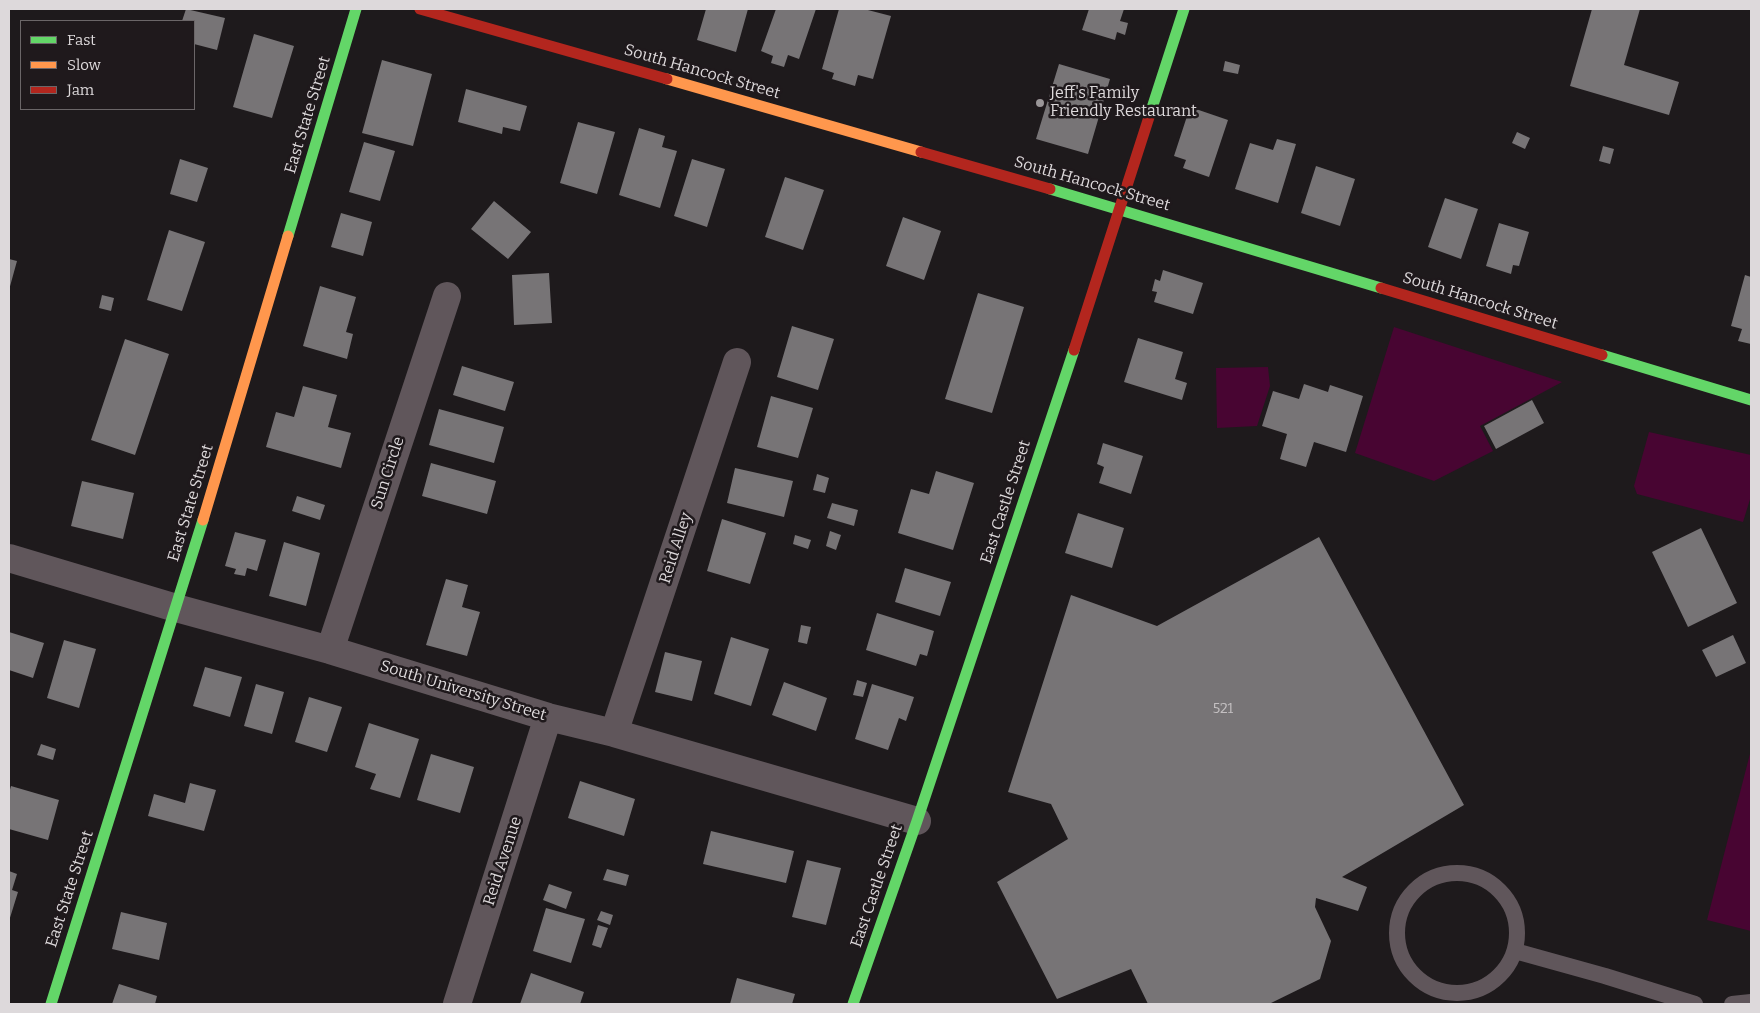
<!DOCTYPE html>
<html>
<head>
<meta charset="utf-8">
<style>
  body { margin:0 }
  #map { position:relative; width:1760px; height:1013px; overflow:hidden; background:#1e1a1c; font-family:Bitter,serif }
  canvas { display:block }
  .frame { position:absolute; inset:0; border:10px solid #ddd9db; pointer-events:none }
  .legend { position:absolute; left:20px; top:20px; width:175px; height:90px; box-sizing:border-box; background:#1f191c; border:1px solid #6b6668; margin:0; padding:6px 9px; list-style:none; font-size:15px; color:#ddd9db }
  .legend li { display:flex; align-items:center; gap:10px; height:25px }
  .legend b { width:25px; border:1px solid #6b6668 }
</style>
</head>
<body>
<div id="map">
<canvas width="1760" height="1013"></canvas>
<div class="frame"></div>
<ul class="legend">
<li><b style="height:6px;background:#63d668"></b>Fast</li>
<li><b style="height:6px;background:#ff974d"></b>Slow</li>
<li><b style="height:6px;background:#b3261e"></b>Jam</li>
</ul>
</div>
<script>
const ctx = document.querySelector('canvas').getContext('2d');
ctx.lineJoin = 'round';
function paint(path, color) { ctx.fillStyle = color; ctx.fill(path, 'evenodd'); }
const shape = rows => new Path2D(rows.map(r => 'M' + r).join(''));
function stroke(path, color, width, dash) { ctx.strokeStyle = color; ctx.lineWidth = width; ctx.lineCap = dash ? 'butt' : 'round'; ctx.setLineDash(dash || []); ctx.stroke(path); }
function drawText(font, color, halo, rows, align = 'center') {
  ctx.font = font + ' Bitter,serif'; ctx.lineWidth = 5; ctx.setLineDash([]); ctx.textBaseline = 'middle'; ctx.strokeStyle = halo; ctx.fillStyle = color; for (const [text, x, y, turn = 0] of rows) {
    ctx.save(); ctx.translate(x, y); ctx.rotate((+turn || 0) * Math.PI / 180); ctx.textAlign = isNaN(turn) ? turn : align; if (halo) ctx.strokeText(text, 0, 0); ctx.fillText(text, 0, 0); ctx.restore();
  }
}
paint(shape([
  [1394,327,1562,382,1480,426,1493,451,1434,481,1355,453],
  [1268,367,1270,386,1257,426,1217,428,1216,368],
  [1649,432,1751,455,1751,496,1743,522,1637,494,1634,486],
  [1751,750,1751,931,1707,920]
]), '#480532');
paint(shape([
  [186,9,225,18,217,50,194,44,194,21,182,21],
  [706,9,748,9,736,52,697,40],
  [776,9,816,9,799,59,788,55,784,67,771,63,773,56,761,51],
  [839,9,864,9,891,16,873,79,858,75,855,86,832,79,834,73,822,69],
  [1089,9,1124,9,1120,21,1128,23,1125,35,1117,32,1115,40,1082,30],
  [1592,9,1640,9,1624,65,1679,82,1669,115,1570,86],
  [254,34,294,46,272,118,233,107],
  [382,60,432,74,413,146,362,133],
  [1225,61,1240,65,1238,74,1223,71],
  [1059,64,1110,79,1088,154,1036,139],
  [466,89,527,106,520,131,503,127,502,134,458,122],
  [1190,107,1228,120,1209,177,1183,168,1186,160,1174,156],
  [578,122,615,132,597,194,560,183],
  [639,128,665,136,662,147,677,151,660,208,619,195],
  [1517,132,1530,138,1525,149,1512,143],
  [1277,139,1296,144,1278,203,1235,189,1250,143,1273,150],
  [364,142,395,151,380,201,349,192],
  [1603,146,1614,149,1610,164,1599,161],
  [180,159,208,168,197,202,170,194],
  [692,159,725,169,707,227,674,216],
  [1316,166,1355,179,1340,226,1301,213],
  [785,177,824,190,803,250,765,237],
  [1445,198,1478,209,1461,259,1428,247],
  [494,201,531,232,508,259,471,229],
  [341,213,372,222,363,256,331,247],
  [903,217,941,231,924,280,886,266],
  [1499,223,1529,232,1519,266,1513,265,1511,274,1486,266],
  [169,230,205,242,182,311,147,300],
  [9,259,17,261,9,290],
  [1163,270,1203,283,1193,314,1154,302,1157,292,1152,291,1155,279,1160,281],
  [549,273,552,323,514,325,512,275],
  [1745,275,1751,277,1751,344,1738,341,1742,329,1731,326],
  [320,286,356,297,346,332,353,334,347,359,303,346],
  [978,293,1024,307,992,413,945,399],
  [102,295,114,298,111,311,99,308],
  [792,326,834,339,818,390,777,377],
  [1138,338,1183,352,1175,379,1187,383,1182,400,1124,382],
  [125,339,169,354,135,455,91,440],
  [462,366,514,382,505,411,453,395],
  [1304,384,1328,392,1330,385,1363,396,1346,452,1314,442,1306,467,1280,459,1287,434,1262,426,1273,391,1299,399],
  [303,386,337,395,328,427,351,433,341,468,266,447,276,412,294,417],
  [771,396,813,408,798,458,757,447],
  [1532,400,1544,423,1496,449,1484,426],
  [439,409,504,427,494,463,429,445],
  [1103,443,1143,456,1131,494,1099,483,1104,467,1097,464],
  [431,463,496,481,487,514,422,496],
  [735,468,793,481,784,517,727,503],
  [936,471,974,483,953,550,898,533,911,489,929,494],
  [817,474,829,478,825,493,813,490],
  [82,481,134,493,123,539,71,526],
  [297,496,325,505,320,520,292,511],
  [832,503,858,510,854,526,827,518],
  [1078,513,1124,528,1112,568,1065,553],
  [722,519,766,533,750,584,707,571],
  [1701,528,1737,603,1688,627,1652,552],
  [830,531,841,535,836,550,826,546],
  [235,532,266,540,257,571,247,568,245,576,234,574,236,569,225,566],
  [795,535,811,540,808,549,793,544],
  [1319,537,1464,805,1342,877,1367,887,1358,911,1316,898,1315,907,1331,941,1320,979,1269,1004,1148,1004,1131,969,1057,999,997,882,1068,839,1051,804,1008,792,1071,595,1157,626],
  [284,542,320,553,306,606,269,596],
  [905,568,951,582,940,616,895,602],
  [446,579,468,585,462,607,480,612,467,656,426,645],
  [877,613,934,631,927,656,920,654,916,666,866,650],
  [801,625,811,627,807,644,798,642],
  [9,632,44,643,33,678,9,670],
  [1733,635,1746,663,1716,677,1702,650],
  [731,637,769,649,751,706,714,694],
  [64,640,96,649,79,708,47,698],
  [665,652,702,661,692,701,655,692],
  [205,667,242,677,230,717,193,706],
  [857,680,867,683,863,697,853,695],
  [784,682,827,698,816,731,772,715],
  [256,684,284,692,272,734,244,726],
  [872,684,914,697,906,721,899,718,888,750,855,739],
  [309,697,342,707,327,752,295,742],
  [369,723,419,739,400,798,370,789,376,774,355,767],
  [41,744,56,749,53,760,37,755],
  [431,754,474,767,460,813,417,800],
  [580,781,635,799,624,836,568,818],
  [190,783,216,790,204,831,148,816,154,794,185,803],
  [11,786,59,800,48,840,9,829,9,793],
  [711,831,794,851,786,883,703,864],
  [807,860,841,868,826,925,792,917],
  [607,869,629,875,626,886,603,880],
  [9,871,17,874,12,890,18,892,9,921],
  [549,884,572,892,566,909,543,900],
  [546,908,585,919,571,963,533,951],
  [601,911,613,915,610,925,597,920],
  [121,912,167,923,159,960,112,949],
  [598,925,608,928,601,948,592,945],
  [531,973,584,992,580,1004,520,1004],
  [737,978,795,994,792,1004,730,1004],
  [119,984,157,996,155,1004,112,1004]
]), '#777476');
stroke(shape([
  '1397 933a60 60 0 1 1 120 0a60 60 0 1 1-120 0Z',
  [1515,951,1605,976,1695,1004],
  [1732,1004,1751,1002]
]), '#60565b', 16);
stroke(shape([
  [9,558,176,608,330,650,548,717,614,733,917,821],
  [330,650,447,296],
  [614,733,737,362],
  [457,1004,548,717]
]), '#60565b', 28);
stroke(shape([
  [1151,111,1184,9],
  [1050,189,1381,288],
  [288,236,356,9],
  [1602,355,1751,400],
  [51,1004,203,520],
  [853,1004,917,821,1074,350]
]), '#63d668', 11);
stroke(shape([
  [667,79,921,152],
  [203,520,288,236]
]), '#ff974d', 11);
stroke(shape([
  [420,9,667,79],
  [921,152,1050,189],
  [1381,288,1602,355],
  [1074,350,1151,111]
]), '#b3261e', 11);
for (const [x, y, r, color] of [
  [1040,103,5,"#9a9698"]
]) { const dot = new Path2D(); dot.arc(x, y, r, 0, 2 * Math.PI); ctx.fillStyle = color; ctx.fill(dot); stroke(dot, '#1f191c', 2); }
drawText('14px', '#c4c0c2', null, [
  ["521",1223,709]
]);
drawText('16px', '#ddd9db', '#1f191c', [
  ["South Hancock Street",702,72,16],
  ["East State Street",308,115,-73],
  ["South Hancock Street",1092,184,16],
  ["South Hancock Street",1480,301,17],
  ["Sun Circle",388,473,-72],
  ["East Castle Street",1006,502,-72],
  ["East State Street",191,503,-73],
  ["Reid Alley",676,548,-72],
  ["South University Street",463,691,17],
  ["Reid Avenue",503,861,-72],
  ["East Castle Street",877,886,-71],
  ["East State Street",70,889,-72]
]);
drawText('16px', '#ddd9db', '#1f191c', [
  ["Jeff's Family",1050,94],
  ["Friendly Restaurant",1050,112]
], 'left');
</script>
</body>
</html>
